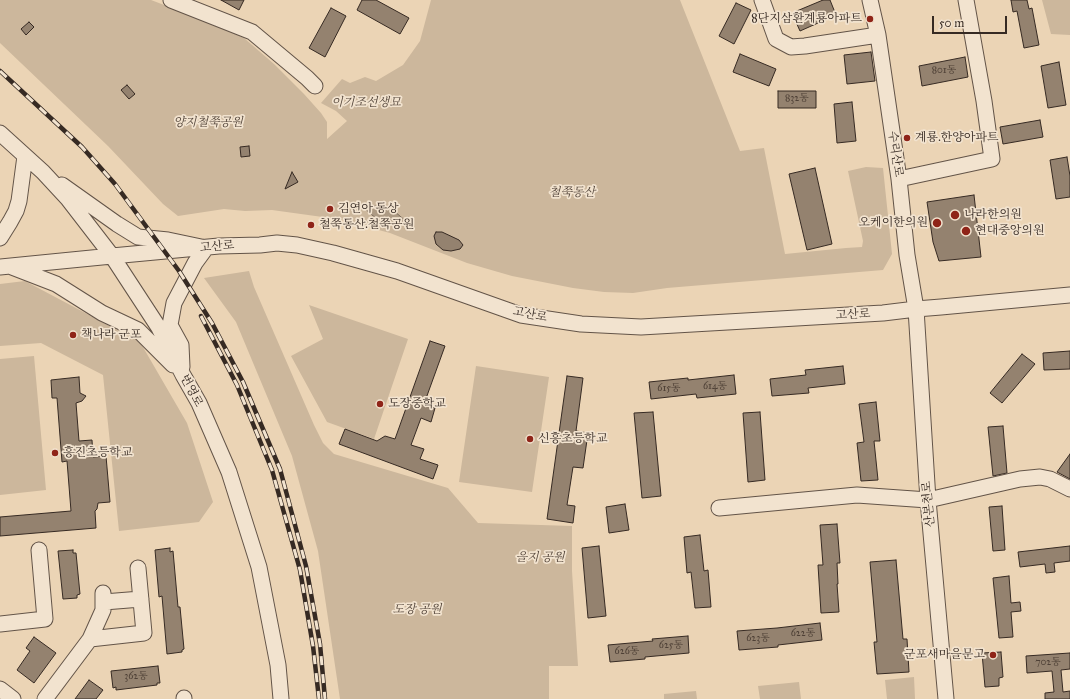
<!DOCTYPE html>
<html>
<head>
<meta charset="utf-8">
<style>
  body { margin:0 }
  #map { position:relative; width:1070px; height:699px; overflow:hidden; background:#ebd4b5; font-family:"IM FELL Great Primer",serif }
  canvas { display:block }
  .scale { position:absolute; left:932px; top:16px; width:75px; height:18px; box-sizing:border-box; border:2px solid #362a23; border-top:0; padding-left:5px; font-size:12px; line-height:14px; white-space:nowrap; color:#362a23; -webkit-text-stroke:3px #f2e3cf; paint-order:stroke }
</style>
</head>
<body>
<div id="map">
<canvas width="1070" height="699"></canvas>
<div class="scale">50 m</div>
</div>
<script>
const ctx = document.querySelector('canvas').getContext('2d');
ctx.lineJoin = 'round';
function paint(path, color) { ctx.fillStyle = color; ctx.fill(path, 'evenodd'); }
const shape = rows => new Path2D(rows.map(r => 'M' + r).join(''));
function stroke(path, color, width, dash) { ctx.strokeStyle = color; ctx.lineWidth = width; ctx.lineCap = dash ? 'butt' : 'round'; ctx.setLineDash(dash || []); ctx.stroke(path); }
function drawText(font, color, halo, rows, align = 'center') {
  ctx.font = font + ' "IM FELL Great Primer","Noto Serif KR",serif'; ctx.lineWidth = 3.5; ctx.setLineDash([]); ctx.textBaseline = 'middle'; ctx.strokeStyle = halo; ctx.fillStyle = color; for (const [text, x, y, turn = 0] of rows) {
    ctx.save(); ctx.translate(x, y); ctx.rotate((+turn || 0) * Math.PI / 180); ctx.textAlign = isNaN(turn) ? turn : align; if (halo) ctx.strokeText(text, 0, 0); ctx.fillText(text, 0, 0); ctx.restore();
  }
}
paint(shape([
  [0,0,151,0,214,24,244,38,274,64,304,94,321,113,327,122,327,139,347,121,336,111,321,103,342,79,350,83,365,77,376,81,403,65,420,41,431,0,680,0,740,151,764,148,785,254,846,248,862,247,863,241,848,171,866,167,883,168,892,254,883,270,667,288,633,293,604,292,573,288,512,276,467,263,390,233,337,219,272,210,245,211,224,209,178,216,163,204,108,146,0,43],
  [1042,0,1070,0,1070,35,1051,34],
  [249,271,254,287,314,425,323,443,334,454,448,488,478,523,572,526,572,571,578,666,549,666,549,699,340,699,318,551,292,456,236,322,204,278],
  [25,281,140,342,187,423,213,502,199,522,119,531,103,375,41,343,0,346,0,284],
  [309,305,408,339,374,439,327,422,291,356,323,339],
  [34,356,46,490,0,495,0,359],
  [476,366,549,377,532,492,459,482],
  [914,677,915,699,887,699,885,680],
  [799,682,801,699,760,699,758,686],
  [696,691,697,699,664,699,664,694]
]), '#ccb79c');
const water = shape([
  [373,206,384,207,394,211,407,222,399,225,389,224,380,221,372,215,364,208,373,206]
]);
paint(water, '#ad9a83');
stroke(water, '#7d6d5d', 1);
const building = shape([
  [221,0,244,0,239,10,221,0],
  [362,0,376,0,409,18,400,34,357,10,362,0],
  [823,0,830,0,836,15,800,31,792,13,823,0],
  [1011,0,1027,0,1029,9,1032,8,1039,45,1024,48,1017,11,1013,12,1011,0],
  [736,3,751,10,734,44,719,36,736,3],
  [331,8,346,16,325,57,309,48,331,8],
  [29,22,34,27,26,35,21,29,29,22],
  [871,52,875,81,847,84,844,55,871,52],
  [740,54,776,69,769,86,733,72,740,54],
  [965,57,968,77,922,86,919,66,965,57],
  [1059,62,1066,105,1048,108,1041,66,1059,62],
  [127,85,135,94,129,99,121,90,127,85],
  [778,91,816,91,816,108,778,108,778,91],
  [852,102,856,141,837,143,834,104,852,102],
  [1040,120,1043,137,1003,144,1000,127,1040,120],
  [249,146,250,156,241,157,240,147,249,146],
  [1067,157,1070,176,1070,197,1056,199,1050,160,1067,157],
  [815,168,832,244,807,250,789,174,815,168],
  [292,172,298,182,285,189,292,172],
  [974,195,981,257,939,261,933,242,927,202,974,195],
  [436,232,442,232,459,240,463,245,460,249,451,251,443,250,436,244,434,236,436,232],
  [430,341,445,346,424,404,435,408,431,422,421,418,411,445,424,449,420,459,438,465,433,479,339,444,345,429,377,441,385,436,395,439,430,341],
  [1070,351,1070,369,1044,370,1043,353,1070,351],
  [1022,354,1035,364,1002,403,990,393,1022,354],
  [843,366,845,384,808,388,809,393,772,396,770,379,806,375,805,370,843,366],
  [734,375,736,394,697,398,696,394,651,399,649,382,688,378,688,380,734,375],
  [567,376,583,378,576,431,588,433,583,468,573,467,567,505,575,506,573,523,547,519,567,376],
  [79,377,80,393,86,396,82,401,76,403,79,441,92,440,93,457,106,456,110,502,98,503,97,509,95,511,96,528,0,536,0,517,71,511,67,461,62,462,57,398,52,398,51,380,79,377],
  [876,402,880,441,874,441,878,480,861,481,857,443,864,442,859,404,876,402],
  [653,412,661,496,642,498,634,413,653,412],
  [760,412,765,480,748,482,743,413,760,412],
  [1003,426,1007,473,993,476,988,427,1003,426],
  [1070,454,1070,479,1057,472,1070,454],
  [625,504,629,530,609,533,606,507,625,504],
  [1002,506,1005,550,993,551,989,507,1002,506],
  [837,524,840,563,837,563,838,584,837,584,839,612,821,613,818,565,823,565,820,525,837,524],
  [700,535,704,571,708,570,711,607,695,608,691,572,687,573,684,537,700,535],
  [599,546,606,616,588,618,582,548,599,546],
  [1070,546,1070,561,1054,563,1055,572,1046,573,1045,564,1020,567,1018,552,1070,546],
  [170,548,170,552,173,551,178,607,180,607,184,649,182,650,182,652,167,654,162,596,159,597,155,550,170,548],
  [73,550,73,553,76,553,80,594,77,595,77,598,63,599,58,551,73,550],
  [896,560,903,639,907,639,909,672,877,674,874,642,877,642,870,562,896,560],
  [1009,576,1011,603,1020,602,1021,611,1011,612,1013,637,999,638,993,578,1009,576],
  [820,623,822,640,778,645,778,647,739,650,737,631,777,628,820,623],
  [688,636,689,653,645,657,645,659,610,662,608,645,653,641,652,639,688,636],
  [34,637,56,653,34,683,17,670,30,651,26,648,34,637],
  [1001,652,1003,677,999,678,999,686,985,687,982,653,1001,652],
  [1070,653,1070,669,1061,670,1063,692,1070,691,1070,699,1045,699,1045,693,1054,692,1052,671,1027,673,1026,656,1070,653],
  [158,666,160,683,157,683,157,685,116,690,116,687,113,688,111,671,158,666],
  [89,680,103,690,96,699,75,699,89,680]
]);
paint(building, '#94826f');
stroke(building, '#362a23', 1);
const minor = shape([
  [171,0,252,32,307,78,315,86],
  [762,0,776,39,791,47,805,46,878,35],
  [870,0,878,35,899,179,907,255,916,309,928,500,946,699],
  [0,133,43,172,68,199,112,256,159,328,183,375,199,403,229,472,259,567,278,665,281,699],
  [899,179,992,159,984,101,966,0],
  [62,185,117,224,138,237,168,240,206,248,195,263,174,303,170,325,181,345,182,367],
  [0,238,10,222,16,211,19,201,25,156],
  [0,267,112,256,219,246,260,245,277,243,297,245,333,253,397,271,521,315,581,324,641,327,883,313,916,309,941,307,1070,295],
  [12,267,56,284,102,313,138,330,173,365],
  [719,508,857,495,928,500,1020,479,1040,477,1050,479,1070,489],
  [104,602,141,599],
  [0,624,45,619,39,550],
  [90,639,103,610,103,593],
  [0,689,13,699],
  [184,698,184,699],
  [45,699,90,639,144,633,138,568]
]);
stroke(minor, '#635448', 17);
stroke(minor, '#f2e3cf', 15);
const rail = shape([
  [0,71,82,147,115,184,179,271,212,323,243,382,280,469,306,566,320,644,325,699],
  [201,316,237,385,272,470,300,570,313,646,319,699]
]);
stroke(rail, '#362a23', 4.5);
stroke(rail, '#f2e3cf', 3, [9]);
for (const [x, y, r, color] of [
  [870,19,4,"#8f2418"],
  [907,138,4,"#8f2418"],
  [330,209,4,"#8f2418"],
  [955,215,5,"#8f2418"],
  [937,223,5,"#8f2418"],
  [311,225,4,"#8f2418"],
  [966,231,5,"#8f2418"],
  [73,335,4,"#8f2418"],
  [380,404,4,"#8f2418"],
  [530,439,4,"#8f2418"],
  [55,453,4,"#8f2418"],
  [993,655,4,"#8f2418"]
]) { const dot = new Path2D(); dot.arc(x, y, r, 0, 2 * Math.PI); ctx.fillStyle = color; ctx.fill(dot); stroke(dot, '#f2e3cf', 1.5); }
drawText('10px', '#4e4036', null, [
  ["801동",944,71],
  ["832동",797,99],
  ["614동",715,387],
  ["615동",669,389],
  ["622동",803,634],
  ["623동",758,639],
  ["625동",671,646],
  ["626동",627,652],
  ["702동",1048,663],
  ["362동",136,677]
]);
drawText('12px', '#362a23', '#f2e3cf', [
  ["8단지삼환계룡아파트",862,19,"right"],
  ["계룡.한양아파트",915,138],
  ["김연아 동상",338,209],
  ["나라한의원",964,215],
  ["오케이한의원",928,223,"right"],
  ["철쭉동산.철쭉공원",319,225],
  ["현대중앙의원",975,231],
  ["책나라 군포",81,335],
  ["도장중학교",388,404],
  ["신흥초등학교",538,439],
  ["흥진초등학교",63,453],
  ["군포새마을문고",985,655,"right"]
], 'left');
drawText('italic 12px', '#54463b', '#f2e3cf', [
  ["이기조선생묘",366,103],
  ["양지철쭉공원",208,123],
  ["철쭉동산",572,193],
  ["을지 공원",540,558],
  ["도장 공원",417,610]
]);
drawText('12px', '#362a23', '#f2e3cf', [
  ["수리산로",895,154,82],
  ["고산로",217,247,-5],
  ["고산로",530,315,11],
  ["고산로",853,315,-3],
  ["번영로",191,391,62],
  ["산본천로",929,504,-95]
]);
</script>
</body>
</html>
